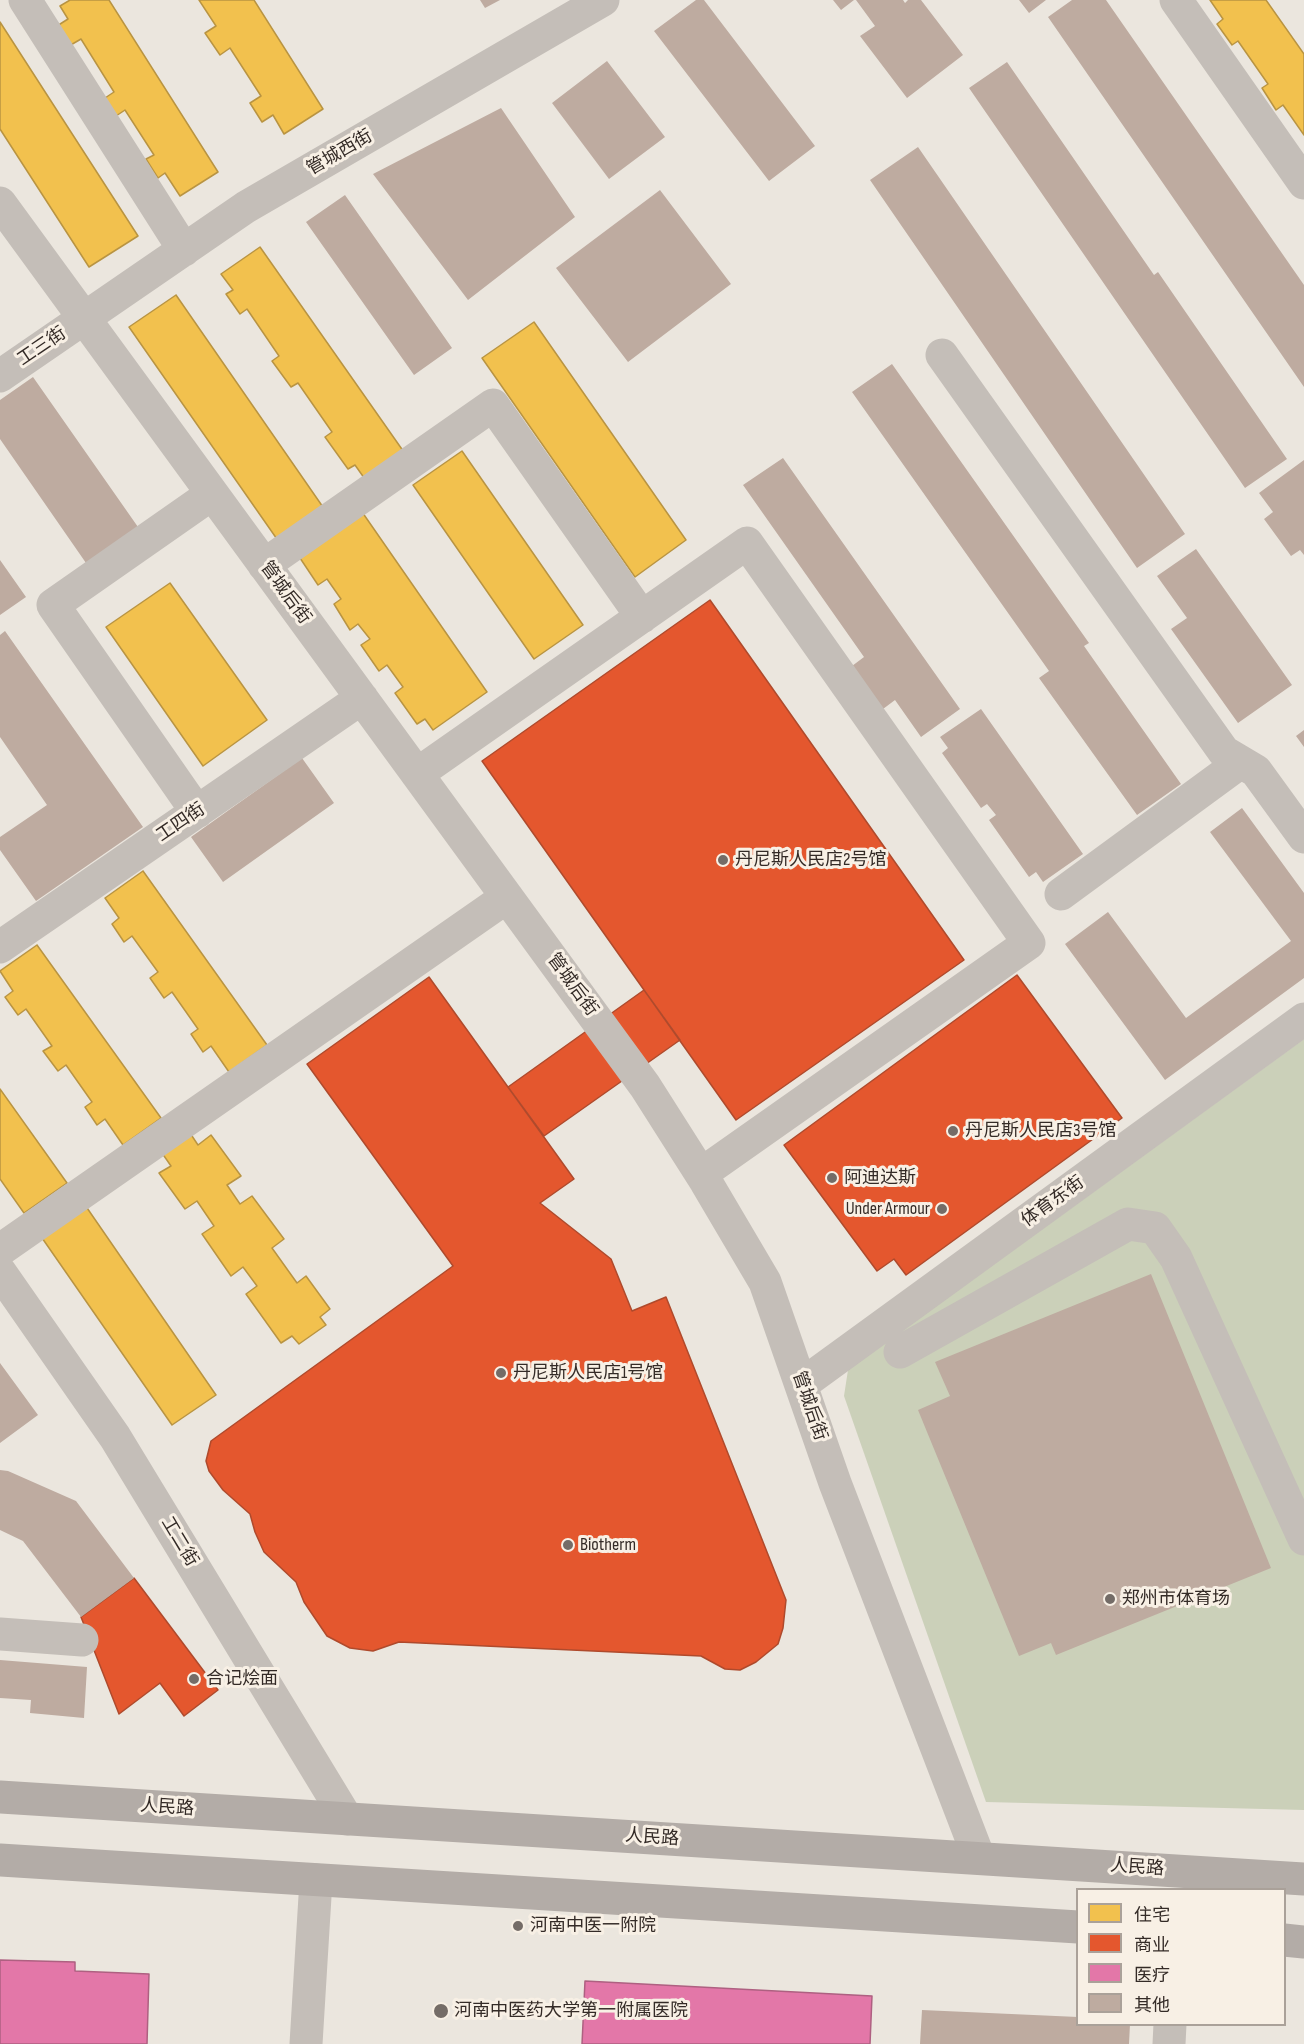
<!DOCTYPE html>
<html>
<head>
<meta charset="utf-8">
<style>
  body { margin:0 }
  #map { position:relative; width:1304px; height:2044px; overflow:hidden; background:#ebe6de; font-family:"Sofia Sans Condensed","Noto Sans SC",sans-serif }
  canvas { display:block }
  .legend { position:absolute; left:1076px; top:1888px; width:210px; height:138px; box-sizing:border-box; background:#f8f0e5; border:2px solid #aaa199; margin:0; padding:8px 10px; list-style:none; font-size:18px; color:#342b27 }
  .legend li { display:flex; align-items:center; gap:12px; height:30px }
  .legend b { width:30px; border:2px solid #aaa199 }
</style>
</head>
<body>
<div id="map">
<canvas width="1304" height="2044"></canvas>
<ul class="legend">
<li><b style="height:16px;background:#f2c14e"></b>住宅</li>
<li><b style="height:16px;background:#e4572e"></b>商业</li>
<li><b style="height:16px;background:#e377a8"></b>医疗</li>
<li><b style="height:16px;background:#beaba0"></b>其他</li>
</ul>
</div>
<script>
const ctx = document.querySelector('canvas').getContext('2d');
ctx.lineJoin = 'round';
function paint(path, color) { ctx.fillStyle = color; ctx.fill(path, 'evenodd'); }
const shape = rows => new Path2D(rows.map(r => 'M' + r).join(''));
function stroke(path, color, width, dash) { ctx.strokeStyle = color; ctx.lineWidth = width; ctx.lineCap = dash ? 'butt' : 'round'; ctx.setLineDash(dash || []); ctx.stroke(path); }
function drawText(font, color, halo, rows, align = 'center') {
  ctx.font = font + ' "Sofia Sans Condensed","Noto Sans SC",sans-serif'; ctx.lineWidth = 6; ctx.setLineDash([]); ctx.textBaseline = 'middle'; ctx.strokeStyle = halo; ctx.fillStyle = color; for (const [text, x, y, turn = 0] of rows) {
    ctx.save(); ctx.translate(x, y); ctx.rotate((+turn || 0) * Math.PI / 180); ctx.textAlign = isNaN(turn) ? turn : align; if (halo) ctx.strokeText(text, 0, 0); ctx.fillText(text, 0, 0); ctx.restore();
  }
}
paint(shape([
  [1304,1039,1304,1810,986,1802,844,1396,848,1370]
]), '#cbd0b9');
const homes = shape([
  [70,0,109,0,218,172,180,196,165,173,158,178,146,159,154,155,125,110,116,116,105,98,114,92,81,39,69,46,57,26,68,19,60,6,70,0],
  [199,0,254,0,323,109,284,134,273,115,262,122,250,103,261,96,230,48,220,55,205,33,216,26,199,0],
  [1210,0,1266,0,1304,54,1304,135,1283,105,1276,110,1262,88,1268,84,1238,41,1232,45,1217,24,1223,19,1210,0],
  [0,22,138,236,89,267,0,129,0,22],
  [260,247,406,455,367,482,355,465,348,469,325,437,332,432,298,383,291,387,272,361,279,356,247,309,240,314,226,294,233,290,221,274,260,247],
  [176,295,325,510,279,542,129,327,176,295],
  [534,322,686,540,635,577,482,358,534,322],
  [462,451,583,625,534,659,413,485,462,451],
  [360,509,487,692,433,730,425,719,417,724,395,693,403,687,387,665,379,671,361,645,370,639,358,624,350,630,334,604,341,599,327,579,318,585,300,558,360,509],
  [170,583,267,720,203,766,106,627,170,583],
  [143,871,267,1045,229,1072,211,1046,203,1052,191,1034,198,1029,172,992,164,998,150,978,158,972,132,936,124,942,112,924,119,918,105,898,143,871],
  [37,945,161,1118,123,1145,105,1119,97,1125,85,1107,92,1102,66,1065,58,1071,43,1051,52,1046,26,1009,18,1015,5,997,13,991,0,971,37,945],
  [0,1089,67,1183,24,1213,0,1179,0,1089],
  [190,1133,198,1145,211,1135,241,1176,227,1185,240,1204,252,1196,284,1239,272,1248,297,1283,306,1276,330,1309,320,1317,326,1325,299,1344,292,1336,281,1343,246,1294,257,1286,243,1267,231,1276,202,1234,214,1226,197,1201,185,1209,159,1173,171,1166,162,1153,190,1133],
  [85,1205,216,1395,172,1425,40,1235,85,1205]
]);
paint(homes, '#f2c14e');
stroke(homes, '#b99442', 1.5);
const shops = shape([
  [710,600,964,960,736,1120,482,761,710,600],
  [1017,975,1122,1118,906,1275,894,1259,877,1271,784,1145,1017,975],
  [429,977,574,1179,540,1203,611,1259,632,1311,666,1297,786,1600,783,1628,778,1644,756,1662,740,1670,725,1669,701,1656,399,1642,373,1651,350,1648,327,1636,304,1602,296,1582,264,1552,255,1532,250,1514,223,1490,209,1471,206,1461,211,1441,453,1266,307,1064,429,977],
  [644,990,680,1040,544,1136,508,1087,644,990],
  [134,1578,218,1690,184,1716,160,1683,119,1714,81,1617,134,1578]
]);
paint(shops, '#e4572e');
stroke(shops, '#af4a2c', 1.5);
const health = shape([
  [0,1960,75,1962,75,1971,149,1974,147,2044,0,2044,0,1960],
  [585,1981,872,1996,870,2044,582,2044,585,1981]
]);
paint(health, '#e377a8');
stroke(health, '#ae6081', 1.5);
paint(shape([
  [480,0,500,0,485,8],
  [696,0,704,0,815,146,769,181,654,31],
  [833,0,854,0,841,10],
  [856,0,903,0,905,3,908,0,921,0,963,55,907,98,860,36,875,26],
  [1019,0,1046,0,1029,13],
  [1072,0,1106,0,1304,285,1304,387,1048,17],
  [607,61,665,137,609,179,552,103],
  [1007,62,1154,275,1158,272,1287,459,1245,488,969,88],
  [501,108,575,217,468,300,373,174],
  [918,147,1185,534,1137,568,870,180],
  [660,190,731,284,628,362,556,268],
  [345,195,452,348,414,375,306,222],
  [892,364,1089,643,1084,646,1181,784,1137,815,1039,678,1049,671,852,392],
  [33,377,138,527,86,563,0,439,0,400],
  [783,458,960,709,921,737,895,700,879,712,848,669,864,657,743,485],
  [1304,460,1304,555,1300,550,1291,556,1264,519,1273,512,1259,493],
  [1196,549,1292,685,1238,723,1171,629,1187,618,1157,576],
  [0,560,26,597,0,615],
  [5,631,143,827,36,901,0,850,0,837,47,805,0,737,0,635],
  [981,709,1083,854,1043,882,1036,872,1029,877,989,820,996,815,987,804,981,808,942,753,948,748,940,737],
  [1304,730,1304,747,1296,736],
  [302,758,334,803,223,882,191,837],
  [1242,808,1304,893,1304,978,1165,1080,1065,944,1108,912,1186,1018,1291,941,1210,832],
  [1151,1274,1271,1568,1056,1655,1051,1643,1019,1656,918,1410,950,1396,935,1362],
  [0,1363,38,1415,0,1443],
  [0,1470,8,1471,76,1501,134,1578,81,1617,23,1541,0,1530],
  [0,1660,87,1667,84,1718,30,1713,31,1700,0,1698],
  [922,2010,1078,2017,1078,2024,1130,2024,1129,2044,920,2044]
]), '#beaba0');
stroke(shape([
  [25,0,184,250],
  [1176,0,1304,183],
  [0,203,645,1086,706,1182,765,1282,835,1483,979,1858],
  [942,355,1224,752,1256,771,1304,837],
  [0,376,246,207,603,0],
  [264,565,493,405,642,617],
  [417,774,747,543,1029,943,701,1174],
  [197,812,53,605,199,503],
  [1061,894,1241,762],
  [0,947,362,698],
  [0,1250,507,897],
  [0,1272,115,1437,347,1819],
  [900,1352,1128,1224,1155,1228,1176,1258,1304,1539],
  [801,1385,1304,1019],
  [0,1634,82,1640],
  [306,2044,316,1880],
  [1169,2044,1170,2024]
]), '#c4beb8', 33);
stroke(shape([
  [0,1797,1304,1879],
  [0,1860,1078,1927],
  [1284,1940,1304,1942]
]), '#b3aca7', 33);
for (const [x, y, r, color] of [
  [723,860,6,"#746c67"],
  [953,1131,6,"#746c67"],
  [832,1178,6,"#746c67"],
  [942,1209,6,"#746c67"],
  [501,1373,6,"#746c67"],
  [568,1545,6,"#746c67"],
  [1110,1599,6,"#746c67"],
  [194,1679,6,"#746c67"],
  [518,1926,6,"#746c67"],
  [441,2011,8,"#746c67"]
]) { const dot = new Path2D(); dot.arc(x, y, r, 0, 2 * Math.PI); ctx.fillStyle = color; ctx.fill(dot); stroke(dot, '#f8f0e5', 2); }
drawText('18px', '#342b27', '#f8f0e5', [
  ["管城西街",340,153,-30],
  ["工三街",42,347,-34],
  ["管城后街",285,593,54],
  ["工四街",181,823,-34],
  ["管城后街",572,985,54],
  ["体育东街",1053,1202,-36],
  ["管城后街",809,1406,71],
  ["工二街",179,1542,59],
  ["人民路",167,1808,4],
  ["人民路",652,1838,4],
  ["人民路",1137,1868,4]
]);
drawText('18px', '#342b27', '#f8f0e5', [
  ["丹尼斯人民店2号馆",735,860],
  ["丹尼斯人民店3号馆",965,1131],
  ["阿迪达斯",844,1178],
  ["Under Armour",930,1209,"right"],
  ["丹尼斯人民店1号馆",513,1373],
  ["Biotherm",580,1545],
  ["郑州市体育场",1122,1599],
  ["合记烩面",206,1679],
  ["河南中医一附院",530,1926],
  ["河南中医药大学第一附属医院",454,2011]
], 'left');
</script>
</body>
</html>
